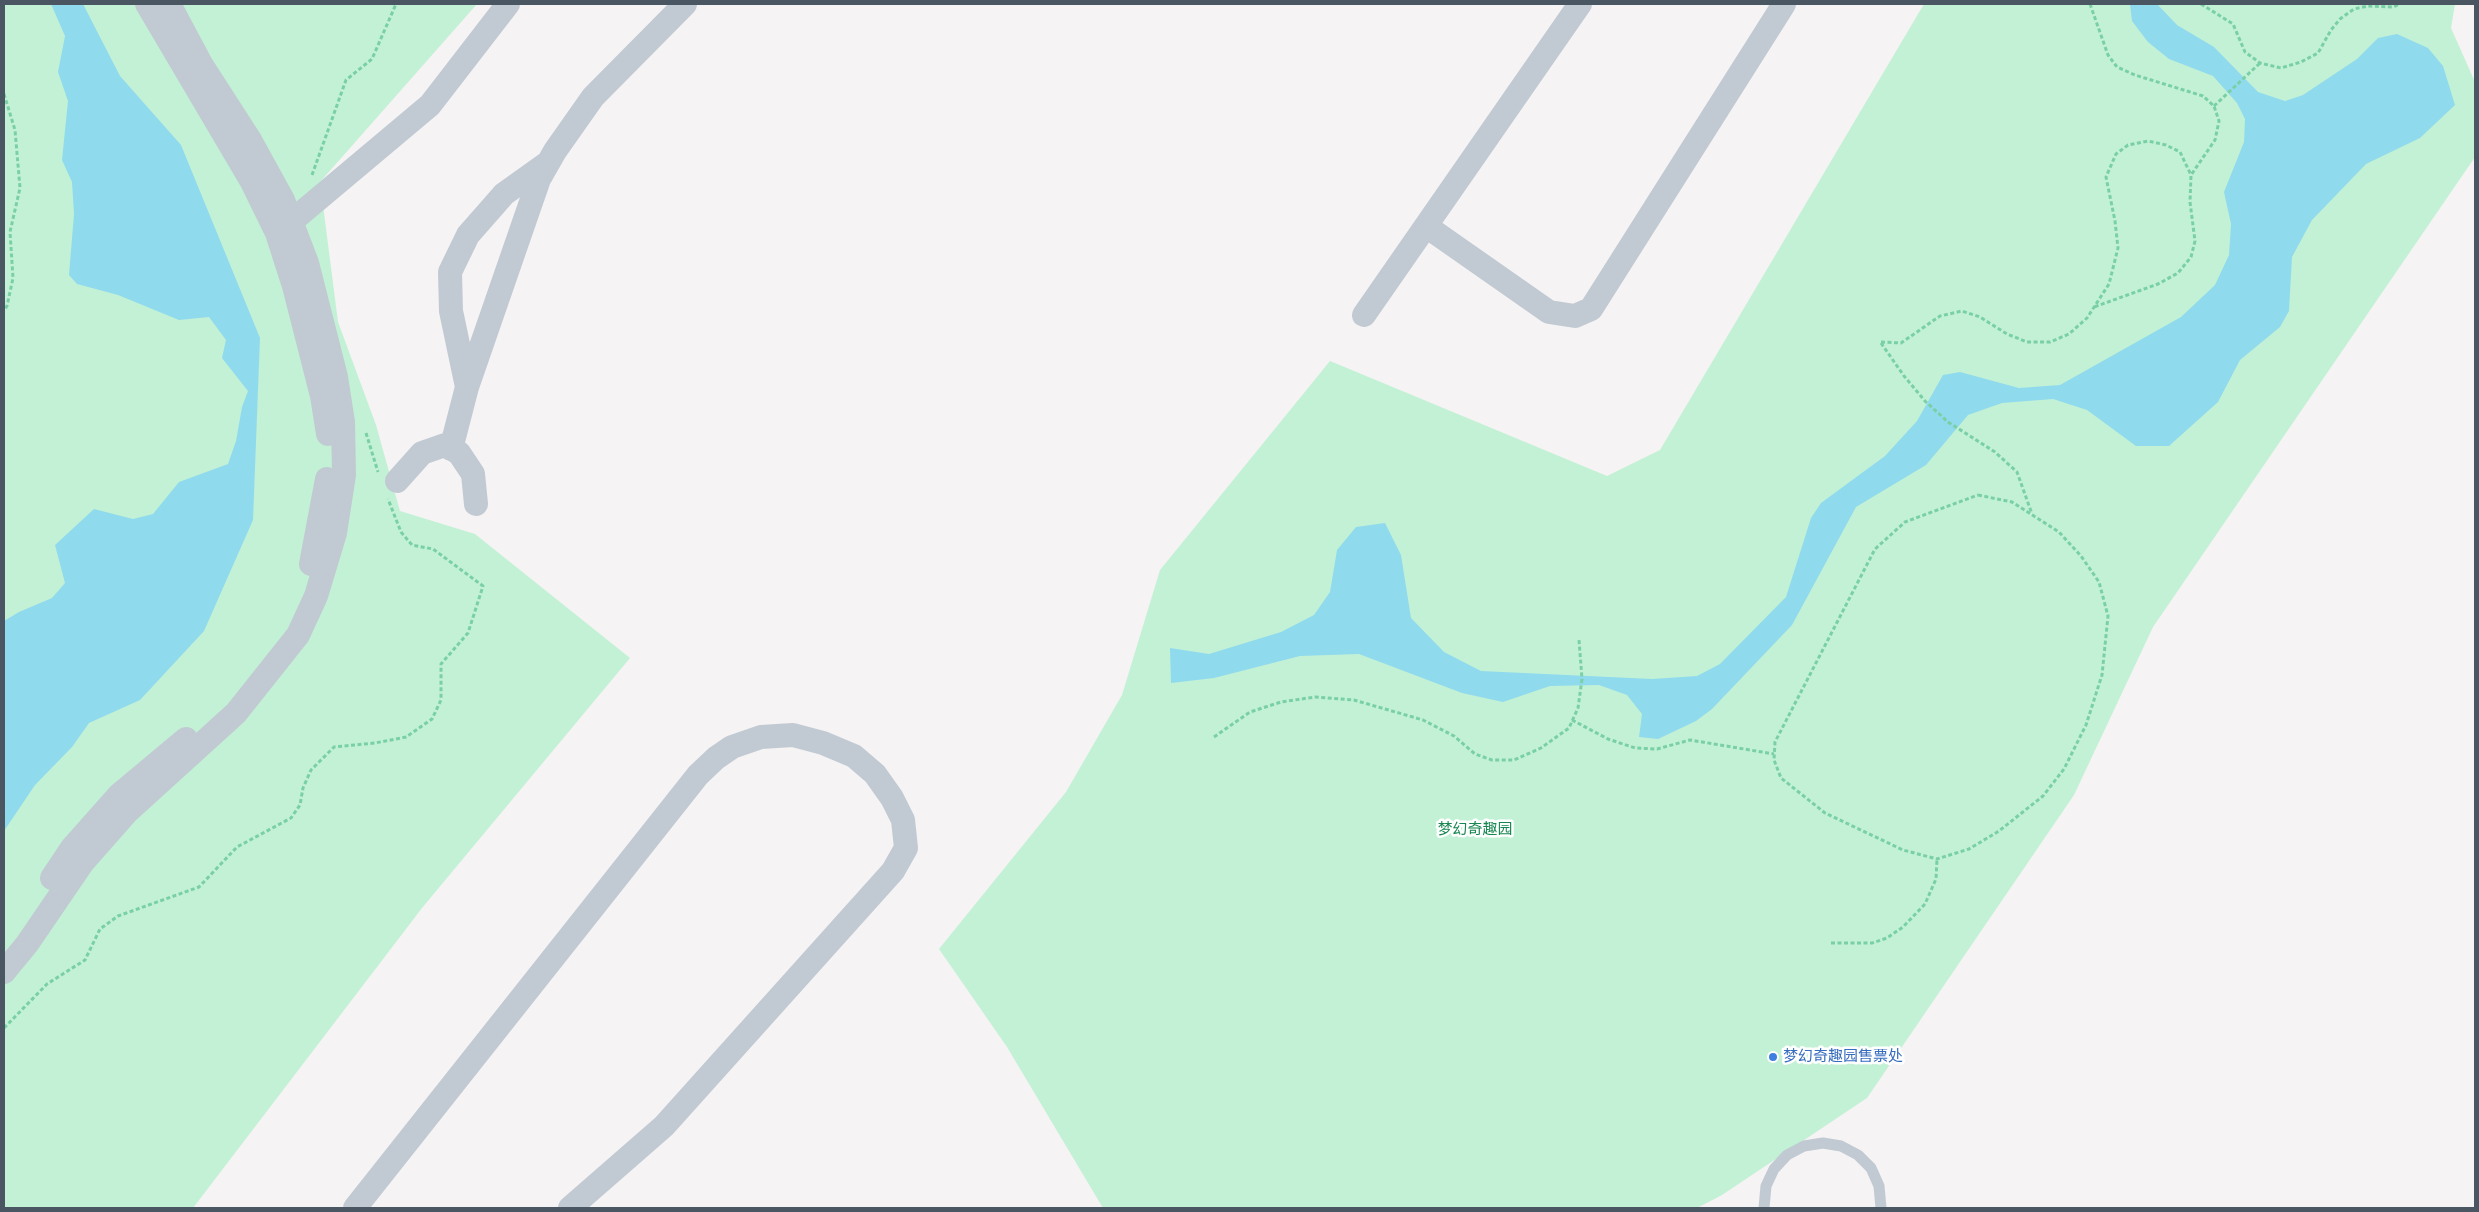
<!DOCTYPE html>
<html>
<head>
<meta charset="utf-8">
<style>
  body { margin:0 }
  #map { position:relative; width:2479px; height:1212px; overflow:hidden; background:#f5f3f3; font-family:"Titillium Web",sans-serif }
  canvas { display:block }
  .frame { position:absolute; inset:0; border:5px solid #4a5661; pointer-events:none }
</style>
</head>
<body>
<div id="map">
<canvas width="2479" height="1212"></canvas>
<div class="frame"></div>
</div>
<script>
const ctx = document.querySelector('canvas').getContext('2d');
ctx.lineJoin = 'round';
function paint(path, color) { ctx.fillStyle = color; ctx.fill(path, 'evenodd'); }
const shape = rows => new Path2D(rows.map(r => 'M' + r).join(''));
function stroke(path, color, width, dash) { ctx.strokeStyle = color; ctx.lineWidth = width; ctx.lineCap = dash ? 'butt' : 'round'; ctx.setLineDash(dash || []); ctx.stroke(path); }
function drawText(font, color, halo, rows, align = 'center') {
  ctx.font = font + ' "Titillium Web","Noto Sans SC",sans-serif'; ctx.lineWidth = 5; ctx.setLineDash([]); ctx.textBaseline = 'middle'; ctx.strokeStyle = halo; ctx.fillStyle = color; for (const [text, x, y, turn = 0] of rows) {
    ctx.save(); ctx.translate(x, y); ctx.rotate((+turn || 0) * Math.PI / 180); ctx.textAlign = isNaN(turn) ? turn : align; if (halo) ctx.strokeText(text, 0, 0); ctx.fillText(text, 0, 0); ctx.restore();
  }
}
paint(shape([
  [4,4,477,4,320,182,338,322,376,425,400,511,475,534,630,658,422,908,193,1208,4,1208],
  [1924,4,2455,4,2451,28,2475,82,2475,157,2153,627,2074,795,1867,1098,1722,1195,1697,1208,1103,1208,1007,1047,939,949,1066,792,1122,695,1160,570,1330,361,1607,476,1660,450]
]), '#c3f1d5');
paint(shape([
  [51,4,83,4,120,76,181,145,260,338,253,520,204,631,140,700,89,723,72,747,35,785,4,831,4,621,19,612,52,598,65,583,55,545,94,509,133,519,153,514,179,482,228,464,236,441,242,407,248,391,222,358,226,340,209,317,179,320,118,295,77,284,69,275,74,214,72,182,62,160,68,101,58,72,65,36],
  [2130,4,2157,4,2177,25,2214,47,2258,92,2285,101,2303,95,2357,59,2378,38,2397,34,2428,48,2443,66,2455,105,2420,138,2366,164,2312,220,2292,257,2289,311,2280,327,2240,360,2218,402,2169,446,2136,446,2087,410,2053,399,2002,403,1968,415,1926,465,1856,507,1792,625,1712,709,1696,721,1658,739,1639,737,1642,714,1627,695,1599,685,1550,686,1503,702,1462,693,1359,654,1300,656,1214,678,1171,683,1170,648,1209,654,1281,632,1314,615,1330,592,1337,550,1356,527,1385,523,1401,555,1411,618,1444,652,1481,671,1652,679,1697,676,1720,664,1786,597,1811,518,1821,503,1885,456,1917,421,1943,375,1960,372,2019,388,2060,385,2181,317,2215,285,2229,255,2231,224,2224,192,2244,142,2245,119,2237,103,2213,76,2169,59,2148,42,2132,21]
]), '#90daee');
stroke(shape([
  [2090,4,2108,55,2117,67,2135,75,2203,96,2214,106,2219,121,2215,140,2191,175,2190,202,2195,241,2191,257,2178,273,2158,284,2094,307],
  [2201,4,2233,24,2245,52,2260,63,2281,68,2301,62,2318,53,2331,30,2340,19,2354,9,2368,6,2394,7,2399,4],
  [4,94,15,130,20,188,10,232,13,278,7,306,4,310],
  [2214,106,2260,63],
  [312,175,346,80,372,59,396,4],
  [1881,342,1901,343,1940,316,1962,311,1980,317,2007,334,2027,342,2050,342,2069,334,2087,318,2109,284,2118,248,2115,221,2106,177,2116,154,2128,145,2148,141,2166,145,2180,152,2191,175],
  [1881,343,1904,376,1925,401,1948,422,1995,452,2017,472,2032,514],
  [366,433,378,472],
  [1978,495,2012,502,2059,532,2081,556,2099,582,2108,616,2102,675,2086,725,2064,769,2043,796,1999,831,1969,849,1937,859,1903,850,1825,813,1781,778,1774,760,1775,742,1875,549,1905,522,1978,495],
  [1572,720,1608,739,1635,748,1657,749,1690,740,1774,754],
  [1214,737,1250,712,1281,702,1315,697,1354,700,1423,720,1454,736,1475,754,1492,760,1514,760,1541,748,1569,728,1578,708,1582,679,1579,640],
  [1831,943,1872,943,1887,938,1903,927,1925,904,1936,879,1937,859],
  [4,1028,47,984,85,960,100,929,118,916,199,887,237,847,291,818,300,805,303,788,311,770,334,747,375,743,406,737,432,719,441,700,441,664,468,633,483,586,433,549,412,545,401,532,388,499]
]), '#7ad0a6', 3, [4, 2.5]);
stroke(shape([
  [1764,1208,1766,1186,1774,1169,1787,1155,1804,1146,1823,1143,1841,1146,1858,1155,1871,1168,1879,1186,1881,1208]
]), '#c1cad2', 11);
stroke(shape([
  [147,4,252,182,277,233,294,286,322,396,328,434],
  [1426,226,1549,312,1575,316,1591,309,1784,4],
  [280,231,430,105,508,4],
  [1364,315,1580,4],
  [467,387,451,311,450,272,468,235,504,194,546,164],
  [451,449,467,387,539,179,555,151,593,97,685,4],
  [397,481,422,453,445,445,459,453,473,474,476,504],
  [311,564,327,479],
  [52,878,72,848,119,795,186,739],
  [4,972,27,944,83,862,127,812,236,713,298,635,316,596,335,533,344,475,343,422,336,377,307,263,283,200,250,140,201,64,169,4],
  [355,1208,698,775,716,758,732,747,761,737,793,735,823,743,854,756,875,774,892,798,903,820,906,848,893,871,664,1126,570,1208]
]), '#c1cad2', 24);
for (const [x, y, r, color] of [
  [1773,1057,5,"#3f7fe0"]
]) { const dot = new Path2D(); dot.arc(x, y, r, 0, 2 * Math.PI); ctx.fillStyle = color; ctx.fill(dot); stroke(dot, '#fff', 2); }
drawText('15px', '#17864f', '#fff', [
  ["梦幻奇趣园",1475,830]
]);
drawText('15px', '#366cbe', '#fff', [
  ["梦幻奇趣园售票处",1783,1057]
], 'left');
</script>
</body>
</html>
